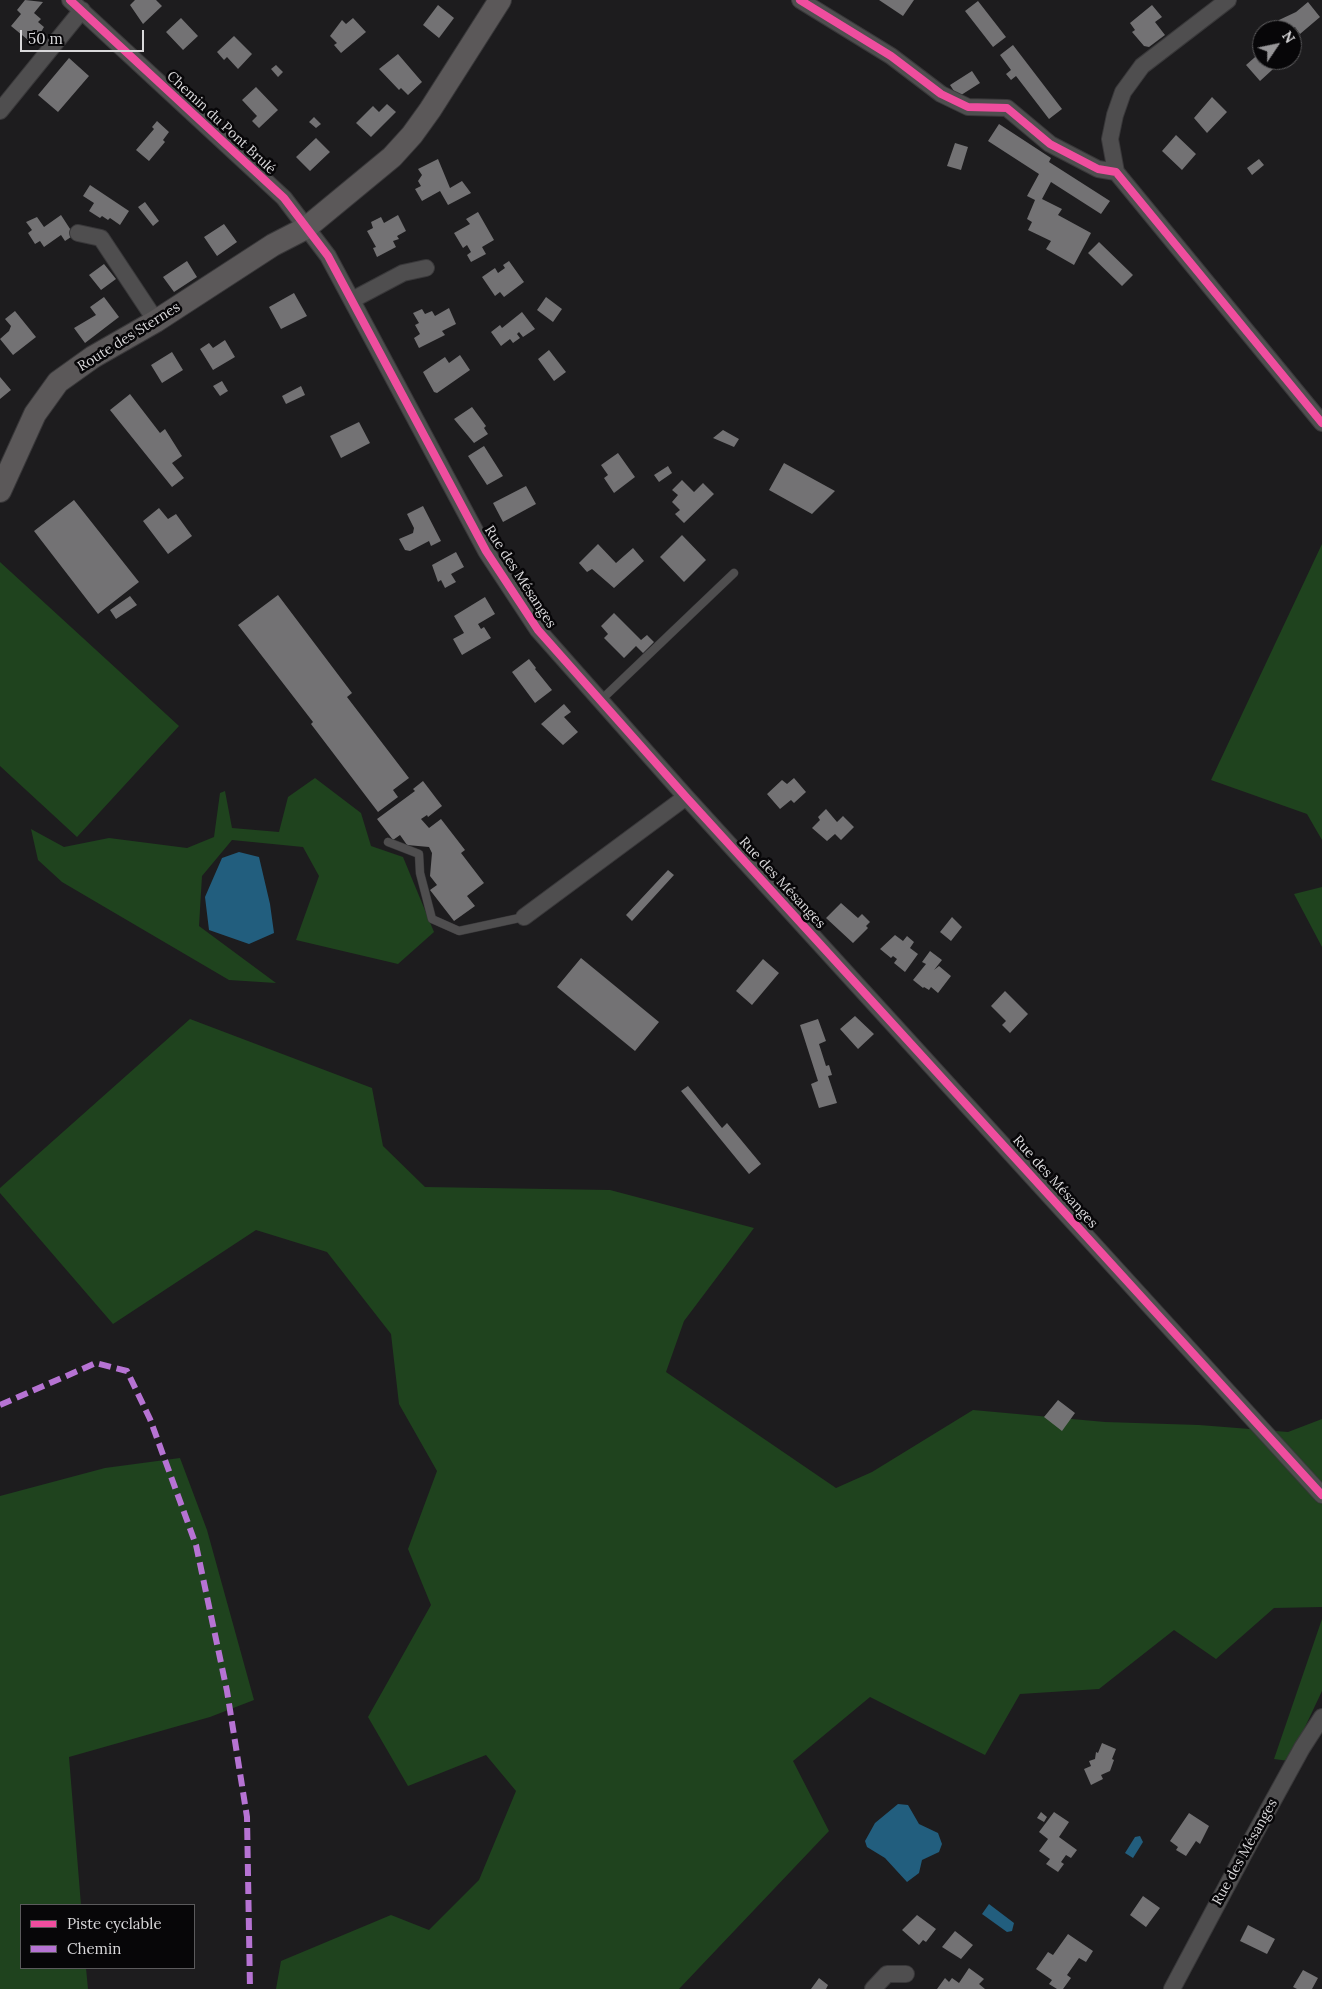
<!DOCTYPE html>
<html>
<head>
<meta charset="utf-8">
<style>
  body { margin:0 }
  #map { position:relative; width:1322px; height:1989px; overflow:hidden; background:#1d1c1e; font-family:Lora,serif }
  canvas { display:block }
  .legend { position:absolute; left:20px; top:1904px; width:175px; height:65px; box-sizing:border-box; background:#070608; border:1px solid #5b5a5c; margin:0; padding:6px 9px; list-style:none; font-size:15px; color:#d9d8da }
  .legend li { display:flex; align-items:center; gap:10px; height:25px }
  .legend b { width:25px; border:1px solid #5b5a5c }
  .north { position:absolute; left:1252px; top:20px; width:50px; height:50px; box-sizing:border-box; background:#070608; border:1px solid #5b5a5c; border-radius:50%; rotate:56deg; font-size:14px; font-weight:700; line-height:20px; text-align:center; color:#d9d8da }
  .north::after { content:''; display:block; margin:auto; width:18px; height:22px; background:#979698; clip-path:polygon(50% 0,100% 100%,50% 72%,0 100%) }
  .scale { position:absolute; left:20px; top:30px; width:124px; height:22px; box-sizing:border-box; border:2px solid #d9d8da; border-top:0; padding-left:6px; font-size:15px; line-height:18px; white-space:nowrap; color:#d9d8da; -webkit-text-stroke:4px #070608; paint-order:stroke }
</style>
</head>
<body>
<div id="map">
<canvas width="1322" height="1989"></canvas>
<ul class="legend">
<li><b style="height:6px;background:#ef4d9e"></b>Piste cyclable</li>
<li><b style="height:6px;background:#b673d3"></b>Chemin</li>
</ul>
<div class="north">N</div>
<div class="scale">50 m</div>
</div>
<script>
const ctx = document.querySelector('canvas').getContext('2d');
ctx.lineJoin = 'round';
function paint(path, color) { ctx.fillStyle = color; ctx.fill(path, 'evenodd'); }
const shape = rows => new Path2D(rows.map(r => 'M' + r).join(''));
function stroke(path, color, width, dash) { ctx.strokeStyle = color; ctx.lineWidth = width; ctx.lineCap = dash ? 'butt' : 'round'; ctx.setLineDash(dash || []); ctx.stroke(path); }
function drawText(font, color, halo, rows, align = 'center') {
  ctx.font = font + ' Lora,serif'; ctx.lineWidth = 5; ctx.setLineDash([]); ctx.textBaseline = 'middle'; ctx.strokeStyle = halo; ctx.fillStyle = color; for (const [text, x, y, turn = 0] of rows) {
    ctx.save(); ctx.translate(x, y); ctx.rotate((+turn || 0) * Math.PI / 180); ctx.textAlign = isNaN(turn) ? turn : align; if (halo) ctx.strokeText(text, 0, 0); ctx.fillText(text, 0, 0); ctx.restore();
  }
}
paint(shape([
  [1322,544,1322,840,1307,814,1211,780],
  [0,562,179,726,77,837,0,766],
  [315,778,361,813,371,846,403,857,434,932,398,964,296,940,319,876,303,847,232,840,202,876,199,926,276,983,229,980,62,882,38,860,31,829,64,847,109,838,187,848,214,837,220,793,225,791,232,828,279,832,288,797],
  [1322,887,1322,947,1294,894],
  [190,1019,372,1088,383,1146,425,1187,610,1190,754,1228,684,1321,666,1372,836,1488,872,1472,973,1410,1105,1422,1199,1425,1288,1432,1322,1419,1322,1607,1274,1608,1216,1659,1174,1630,1099,1689,1020,1694,985,1755,870,1697,793,1761,829,1831,679,1989,276,1989,281,1961,391,1915,429,1930,479,1880,516,1791,486,1755,408,1786,368,1717,431,1605,408,1549,437,1471,399,1404,391,1334,327,1252,256,1230,113,1324,0,1193,0,1188],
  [180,1458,207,1530,254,1700,210,1717,69,1757,81,1905,21,1905,21,1968,86,1968,88,1989,0,1989,0,1496,105,1468],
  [1322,1619,1322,1691,1289,1761,1274,1759]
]), '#1f431e');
paint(shape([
  [239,852,259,857,270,904,274,933,249,944,209,930,205,897,222,858],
  [898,1804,908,1805,919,1824,938,1833,942,1844,939,1852,922,1860,919,1873,907,1882,885,1858,867,1847,865,1841,875,1823],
  [1140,1836,1143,1842,1133,1858,1125,1853,1135,1837],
  [989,1904,1014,1923,1012,1931,1007,1932,982,1914]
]), '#225e7e');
paint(shape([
  [25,0,43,2,34,13,41,19,38,22,44,27,41,32,44,35,37,43,30,38,28,40,11,26,21,14,17,10],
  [135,0,156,0,162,6,143,24,130,5],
  [879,0,914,0,903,16],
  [978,1,1006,37,993,47,965,11],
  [1308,2,1320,17,1300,34,1295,27,1283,30,1279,20,1296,12],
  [438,5,454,18,439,38,423,25],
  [1152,5,1162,17,1155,22,1165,35,1149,47,1144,46,1132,32,1135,30,1130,23],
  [181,18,198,36,183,50,166,32],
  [353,18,366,32,341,53,334,45,337,43,330,36,342,20,346,24],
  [234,36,252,54,238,69,227,57,224,60,217,52],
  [1013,45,1062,109,1049,119,1016,76,1011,80,1006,74,1011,70,1000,55],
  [1262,51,1262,60,1283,60,1260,81,1246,65],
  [398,54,422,82,408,95,401,88,399,90,379,69],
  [69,58,89,76,58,112,38,95],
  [276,65,283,72,278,77,271,69],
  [972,71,980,83,958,97,950,85],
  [256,87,278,110,259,128,252,121,257,116,242,100],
  [1212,97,1227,112,1207,133,1194,118],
  [387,104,396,112,371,137,356,123,373,106,379,112],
  [314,117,321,124,316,128,309,122],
  [157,121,169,132,163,140,165,142,149,161,136,150,154,129,152,127],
  [999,124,1051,158,1049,162,1110,201,1101,214,1051,182,1042,199,1062,209,1058,215,1091,233,1074,265,1046,249,1051,241,1028,230,1032,222,1027,219,1035,200,1027,196,1039,174,988,141],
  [1176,135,1196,154,1182,170,1162,151],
  [316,138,330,152,310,171,296,157],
  [955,143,968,147,961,170,947,166],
  [438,159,450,188,462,181,471,193,448,205,440,191,422,201,415,189,421,186,418,181,422,175,418,169],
  [1259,159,1264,165,1252,175,1247,168],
  [90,185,129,211,120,225,110,218,108,220,102,216,100,218,89,211,94,203,83,196],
  [145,202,159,221,153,226,138,207],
  [478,212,494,240,482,247,486,254,471,262,467,255,471,252,467,245,463,248,454,233,470,224,466,219],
  [61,215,74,235,65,241,61,235,44,247,40,241,35,244,28,233,32,230,26,222,37,217,44,227],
  [398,215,406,231,397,236,399,239,393,241,396,247,377,257,373,248,376,247,367,231,373,228,371,222,381,217,384,223],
  [224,224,237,242,217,256,204,237],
  [1099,242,1133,275,1122,286,1088,253],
  [187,261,197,277,174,292,163,277],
  [509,261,524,282,504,297,500,292,495,296,482,277,495,268,498,273,505,268,503,265],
  [104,264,116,279,101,290,89,275],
  [294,293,307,316,281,329,269,307],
  [104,297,119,317,85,343,74,328,96,315,90,307],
  [546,297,562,309,553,322,537,310],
  [449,308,456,324,442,331,445,335,419,348,414,338,420,334,415,325,419,323,413,313,422,309,425,314,432,311,435,316],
  [15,311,36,337,13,355,0,339,9,331,11,326,5,319],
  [522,312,535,329,523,337,519,332,517,334,520,338,513,343,510,339,501,346,491,332,500,325,502,328],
  [225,340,235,357,213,370,200,349,209,343,213,348],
  [549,350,566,372,554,381,538,359],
  [172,352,183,370,162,383,151,365],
  [460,355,470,370,437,393,434,392,423,372,445,357,449,363],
  [0,377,11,390,0,399],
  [222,381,228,391,220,396,213,386],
  [301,386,305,395,286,404,282,396],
  [130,394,160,433,165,429,182,456,172,463,184,478,172,487,110,410],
  [472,407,486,426,484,428,488,434,474,443,454,419],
  [359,422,370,443,341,458,330,436],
  [723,430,739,439,734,447,713,438],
  [484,446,503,476,487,485,468,456],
  [618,453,635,477,614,493,604,478,608,475,601,465],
  [784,463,835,491,812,514,769,490],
  [668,466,672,473,659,482,654,475],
  [682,480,694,492,703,483,714,494,684,523,675,514,680,510,672,502,678,495,672,490],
  [526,486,536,504,503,522,493,503],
  [74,500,139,582,98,614,34,531],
  [423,506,441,541,431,546,429,541,410,551,405,550,399,539,413,533,414,528,407,514],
  [159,508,168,519,176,514,192,536,168,554,143,521],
  [682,535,706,560,684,582,660,557],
  [598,544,616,563,633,548,644,561,614,588,592,569,587,572,579,563],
  [456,552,464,567,451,574,456,582,445,588,441,580,438,582,432,565],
  [278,595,352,693,347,697,409,778,393,790,398,797,378,812,311,724,313,722,238,625],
  [130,596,137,605,116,619,110,610],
  [485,597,495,614,478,624,481,629,484,627,491,638,462,655,453,639,464,633,454,616],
  [614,613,641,640,647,635,654,642,643,653,636,646,624,658,604,638,608,634,601,626],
  [529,659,536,668,535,669,552,690,535,703,512,672],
  [564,704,571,712,564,717,578,732,563,745,541,724],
  [794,778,806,792,794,803,791,800,780,809,767,794,782,780,787,784],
  [423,781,442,806,428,817,427,815,421,819,429,828,441,819,465,850,461,853,484,883,467,896,475,906,454,921,430,890,437,885,430,876,432,853,429,847,407,845,400,835,393,840,377,819,415,791,413,789],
  [826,809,837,822,843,816,854,827,841,840,835,834,827,841,812,828,820,820,818,817],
  [668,870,674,875,632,921,626,915],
  [841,903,858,918,862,914,870,922,866,926,868,928,853,943,826,918],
  [952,917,962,927,951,941,940,932],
  [895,935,903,941,907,936,914,942,910,948,918,954,905,972,894,963,897,959,893,956,891,958,880,949],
  [930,951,942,960,934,970,939,966,951,976,938,993,931,987,929,990,924,987,923,988,913,980,926,964,922,962],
  [581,958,659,1022,635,1051,557,987],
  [763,959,779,973,752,1005,736,991],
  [1005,991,1028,1014,1010,1033,1002,1025,1006,1021,991,1006],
  [855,1016,874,1034,858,1049,840,1029],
  [818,1019,826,1041,819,1044,826,1066,829,1065,832,1075,828,1076,837,1103,819,1108,811,1084,818,1081,800,1025],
  [688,1086,722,1128,727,1123,761,1164,749,1174,681,1091],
  [1058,1400,1075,1413,1062,1431,1044,1417],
  [1102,1743,1116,1749,1112,1759,1114,1760,1110,1771,1101,1775,1103,1779,1091,1785,1084,1769,1091,1766,1089,1761,1095,1759,1096,1752,1098,1753],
  [1041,1812,1047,1817,1044,1822,1037,1818],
  [1054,1812,1069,1822,1059,1837,1077,1850,1071,1858,1066,1855,1061,1862,1064,1864,1058,1872,1046,1864,1050,1859,1039,1851,1048,1839,1039,1832],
  [1189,1813,1209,1826,1200,1844,1196,1841,1186,1856,1176,1850,1178,1847,1170,1841],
  [1143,1896,1160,1908,1146,1927,1130,1915],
  [917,1915,936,1929,926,1942,923,1940,919,1945,902,1930],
  [1248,1925,1275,1939,1267,1954,1240,1941],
  [955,1931,973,1945,961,1959,942,1947],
  [1068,1934,1093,1951,1086,1962,1079,1958,1067,1975,1071,1978,1063,1989,1057,1989,1049,1984,1052,1980,1036,1969,1048,1952,1053,1955],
  [969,1968,984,1979,979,1984,985,1989,937,1989,945,1978,949,1982,952,1978,959,1983],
  [1303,1970,1318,1978,1312,1989,1297,1989,1293,1987],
  [819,1978,828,1985,826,1989,811,1989]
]), '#737274');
const lane = shape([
  [600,701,734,573],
  [388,842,419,854,420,873,432,919,459,931,524,917]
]);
const street = shape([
  [70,0,284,198,328,256,486,551,538,630,686,797,1322,1495],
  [800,0,891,56,941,94,968,107,1007,108,1050,144,1098,169,1116,172,1322,423],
  [0,111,82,10],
  [1116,172,1110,139,1115,115,1123,92,1142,66,1228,0],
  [78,233,101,238,156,321],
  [352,300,403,273,426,268],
  [524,917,686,797],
  [873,1989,887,1974,906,1974],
  [1172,1989,1246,1850,1302,1748,1322,1717]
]);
const secondary = shape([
  [0,491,35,414,58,382,93,357,156,321,273,245,306,228,392,157,412,135,430,110,500,0]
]);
stroke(lane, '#39383a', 9);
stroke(street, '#39383a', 18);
stroke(secondary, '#39383a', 24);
stroke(lane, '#4f4e4f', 8);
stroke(street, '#4f4e4f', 16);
stroke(secondary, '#5b5859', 22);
stroke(shape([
  [0,1405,96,1363,127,1371,150,1419,196,1545,227,1691,247,1817,250,1989]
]), '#b673d3', 6, [12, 6]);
stroke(shape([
  [70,0,284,198,328,256,486,551,538,630,686,797,1322,1495],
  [800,0,891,56,941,94,968,107,1007,108,1050,144,1098,169,1116,172,1322,423]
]), '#ef4d9e', 8);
drawText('14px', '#d9d8da', '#070608', [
  ["Chemin du Pont Brulé",221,123,43],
  ["Route des Sternes",129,337,-32],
  ["Rue des Mésanges",520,577,57],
  ["Rue des Mésanges",782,883,47],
  ["Rue des Mésanges",1055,1182,48],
  ["Rue des Mésanges",1245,1852,-61]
]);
</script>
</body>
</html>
